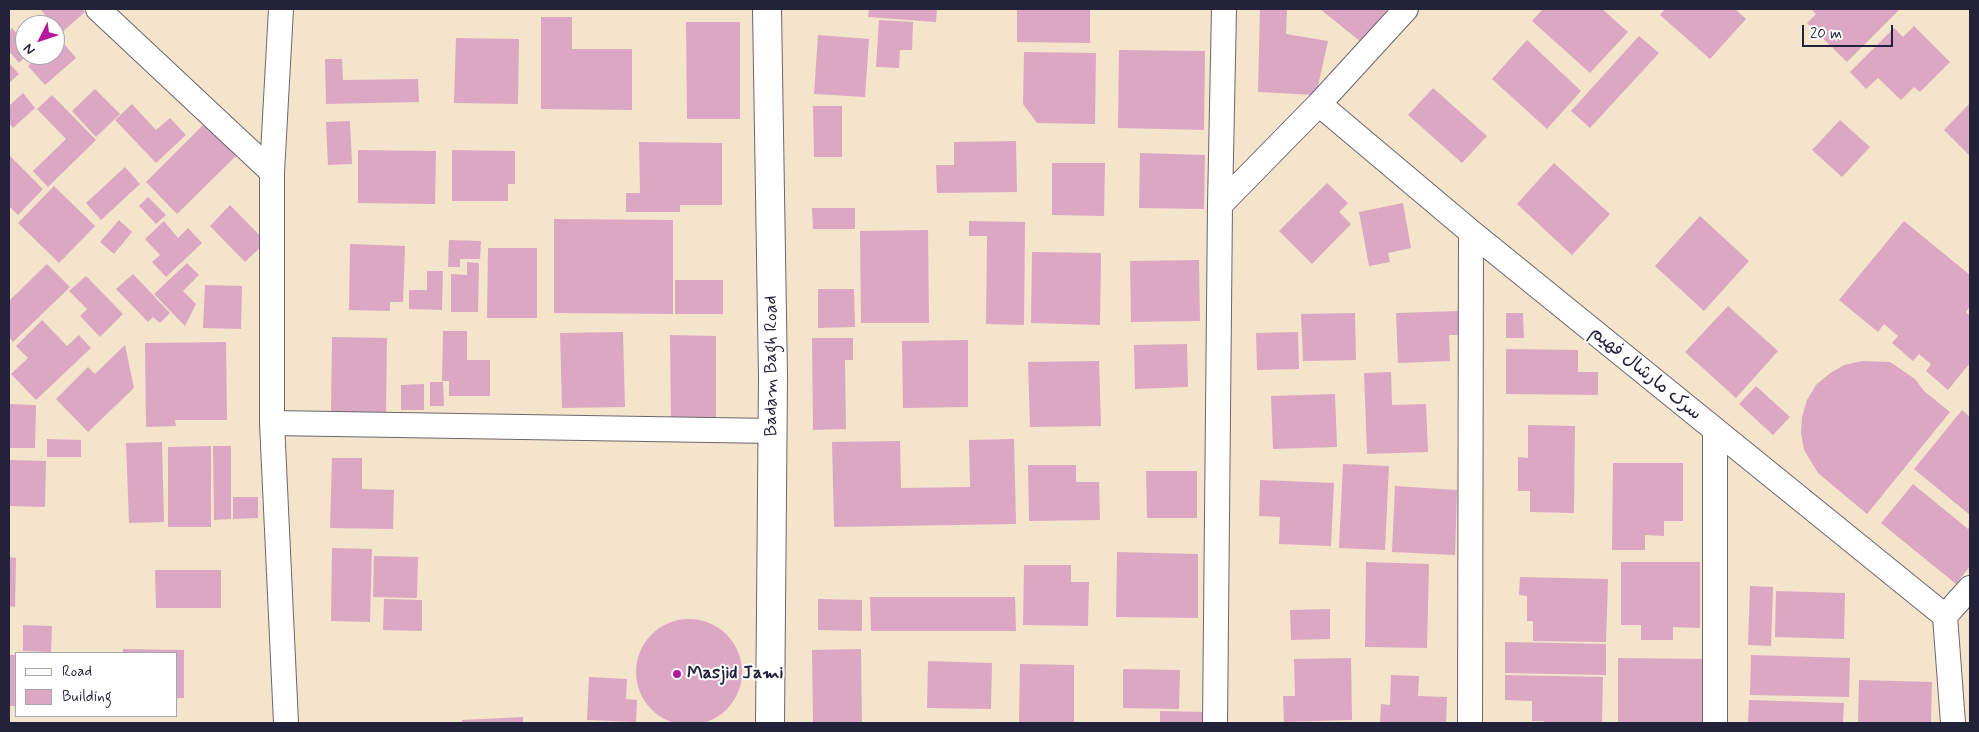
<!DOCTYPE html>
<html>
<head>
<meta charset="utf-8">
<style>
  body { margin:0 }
  #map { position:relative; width:1979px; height:732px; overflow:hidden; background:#f4e4cb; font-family:Mynerve,sans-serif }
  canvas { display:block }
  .frame { position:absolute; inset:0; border:10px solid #22223b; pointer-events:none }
  .legend { position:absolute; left:15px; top:652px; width:162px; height:65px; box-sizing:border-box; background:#fff; border:1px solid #a7a7b1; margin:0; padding:6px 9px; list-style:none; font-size:15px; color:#22223b }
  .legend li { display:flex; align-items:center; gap:10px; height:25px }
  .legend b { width:25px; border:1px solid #a7a7b1 }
  .north { position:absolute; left:15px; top:15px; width:50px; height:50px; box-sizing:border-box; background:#fff; border:1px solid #a7a7b1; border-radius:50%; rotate:229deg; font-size:14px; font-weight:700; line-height:20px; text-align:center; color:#22223b }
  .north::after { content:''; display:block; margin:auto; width:18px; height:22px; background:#b5179e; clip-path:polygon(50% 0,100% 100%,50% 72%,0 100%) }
  .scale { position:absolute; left:1802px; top:25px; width:91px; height:22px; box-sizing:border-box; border:2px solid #22223b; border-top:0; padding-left:6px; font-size:15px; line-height:18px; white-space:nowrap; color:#22223b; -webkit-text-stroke:4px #fff; paint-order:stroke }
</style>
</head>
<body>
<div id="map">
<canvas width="1979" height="732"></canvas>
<div class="frame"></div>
<ul class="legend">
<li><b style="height:6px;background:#fff"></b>Road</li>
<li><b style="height:14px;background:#dba7c3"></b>Building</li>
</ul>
<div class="north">N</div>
<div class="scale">20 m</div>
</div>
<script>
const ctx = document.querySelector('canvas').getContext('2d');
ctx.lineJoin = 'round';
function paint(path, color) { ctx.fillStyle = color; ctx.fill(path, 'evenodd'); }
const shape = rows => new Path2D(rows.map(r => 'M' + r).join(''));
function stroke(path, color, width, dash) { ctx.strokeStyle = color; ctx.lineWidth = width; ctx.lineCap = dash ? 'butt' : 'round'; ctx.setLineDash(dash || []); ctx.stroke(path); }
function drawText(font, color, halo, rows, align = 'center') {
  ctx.font = font + ' Mynerve,"Playpen Sans Arabic",sans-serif'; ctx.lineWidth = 4; ctx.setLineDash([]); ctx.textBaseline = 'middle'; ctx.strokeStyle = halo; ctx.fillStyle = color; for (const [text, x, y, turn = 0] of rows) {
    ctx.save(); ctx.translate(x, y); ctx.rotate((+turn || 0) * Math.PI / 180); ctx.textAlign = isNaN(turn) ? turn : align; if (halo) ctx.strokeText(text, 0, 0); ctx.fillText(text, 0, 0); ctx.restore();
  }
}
paint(shape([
  [40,9,82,9,85,12,61,33],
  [869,9,937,9,936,22,868,17],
  [1017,9,1090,9,1090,43,1017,42],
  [1260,9,1287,9,1286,34,1328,41,1316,95,1258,92],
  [1320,9,1388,9,1361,42],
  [1543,9,1602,9,1628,32,1590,73,1532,21],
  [1665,9,1735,9,1746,19,1710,59,1660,15],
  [1811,9,1900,9,1847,62,1807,23,1816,14],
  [541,17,572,17,572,49,632,49,632,110,541,109],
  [42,19,48,25,35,25],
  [879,20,913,22,912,50,900,50,899,68,876,67],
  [686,22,740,22,740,119,687,119],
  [1914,26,1950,62,1920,92,1914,87,1901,100,1878,78,1866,89,1850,72,1894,28,1903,37],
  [12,28,25,43,25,55,27,55,19,63,9,51,9,31],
  [55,33,76,58,45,85,28,66,40,55,55,55],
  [818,35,869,39,865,97,814,94],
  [1639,36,1659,53,1590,128,1571,111],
  [456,38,519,39,518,104,454,103],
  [1527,40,1581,91,1547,129,1492,79],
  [1119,50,1205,51,1204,130,1118,128],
  [1024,52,1096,53,1095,124,1037,123,1023,104],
  [325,59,342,59,343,80,418,79,419,102,326,104],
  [9,63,19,74,9,83],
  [1433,88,1487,136,1462,163,1408,115],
  [95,89,120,114,96,137,72,111],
  [23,93,35,108,13,128,9,123,9,106],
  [52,95,96,140,48,187,33,171,66,139,37,109],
  [1970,103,1970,156,1944,130],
  [132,104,156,130,170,118,186,135,156,163,115,120],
  [813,106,842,106,842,157,814,157],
  [1840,120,1870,147,1842,177,1812,150],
  [350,121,352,164,328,165,326,122],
  [205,123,237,155,177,214,146,182],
  [1016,141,1017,192,937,193,936,165,954,165,954,142],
  [639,142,722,143,722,205,680,205,680,212,626,212,626,193,640,193],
  [358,150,436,151,435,204,358,203],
  [452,150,515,151,515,184,508,184,508,201,452,201],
  [1140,153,1205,155,1204,209,1139,208],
  [9,155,43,189,18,215,9,206],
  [1052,163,1105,163,1104,216,1052,215],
  [1554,163,1610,214,1572,255,1517,204],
  [125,167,140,184,101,220,86,203],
  [1327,183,1348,203,1339,212,1351,224,1312,264,1279,231],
  [54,186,95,226,59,263,18,223],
  [148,197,166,215,156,224,139,206],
  [1403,203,1411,248,1388,253,1390,262,1369,266,1359,212],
  [230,205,266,242,245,262,210,226],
  [812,208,855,208,855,229,813,229],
  [1700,216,1749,261,1704,311,1655,266],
  [554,219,673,220,673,314,554,313],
  [119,220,132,232,114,254,100,242],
  [164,221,178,238,188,228,202,243,166,277,152,262,160,255,145,239],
  [969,221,1025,222,1024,325,986,324,987,236,969,236],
  [1904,221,1970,275,1970,306,1966,312,1970,316,1970,363,1948,390,1926,371,1931,364,1919,354,1913,361,1892,343,1898,336,1884,324,1878,332,1839,300],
  [928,230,929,323,861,323,860,231],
  [449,240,481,241,480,259,460,259,460,267,448,267],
  [350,244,405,246,403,302,390,302,390,311,349,310],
  [488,248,537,248,537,318,487,318],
  [1032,252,1101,253,1100,325,1031,323],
  [1199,260,1200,321,1131,322,1130,261],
  [467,262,479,263,478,312,451,312,451,274,467,275],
  [187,263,199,275,183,291,196,304,185,326,154,294],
  [47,264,70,287,13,342,9,337,9,301],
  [427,271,443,271,442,310,409,309,409,290,427,290],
  [133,274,170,313,160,323,153,317,148,322,116,289],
  [86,276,123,314,100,337,80,316,87,309,69,291],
  [675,280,723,280,723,314,675,314],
  [205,285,242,286,241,329,203,328],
  [818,289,854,289,855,327,818,328],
  [1728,306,1778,351,1736,398,1685,352],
  [1459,311,1460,335,1449,335,1450,361,1398,363,1396,313],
  [1355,313,1356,360,1303,361,1301,314],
  [1506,313,1523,313,1524,338,1506,338],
  [42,320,67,346,79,335,91,348,36,400,11,374,28,358,16,346],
  [443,331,467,331,467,360,490,360,490,396,449,396,449,381,442,381],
  [623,332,625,407,562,408,560,333],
  [1298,332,1299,369,1257,370,1256,333],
  [670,335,716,336,716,421,671,421],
  [332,337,387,338,386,414,331,413],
  [812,338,853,338,853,360,845,360,846,429,813,430],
  [968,340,968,407,903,408,902,341],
  [226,342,227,420,175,420,176,426,146,427,145,343],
  [1187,344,1188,387,1135,389,1134,345],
  [125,345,134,388,88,432,56,399,88,367,95,374],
  [1506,349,1578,350,1578,372,1598,372,1598,395,1506,394],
  [1099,361,1101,426,1030,427,1028,362],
  [1862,361,1890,362,1915,379,1924,391,1950,412,1867,514,1818,473,1804,450,1801,433,1802,417,1807,400,1816,385,1829,374,1844,365],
  [1391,372,1392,405,1426,404,1428,452,1367,454,1364,373],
  [430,382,443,382,444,406,430,406],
  [424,384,424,410,401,410,401,385],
  [1756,386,1790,417,1773,435,1739,404],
  [1335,394,1337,447,1273,449,1271,396],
  [9,404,36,405,35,448,9,448],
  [1962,410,1970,417,1970,515,1914,469],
  [1528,425,1575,426,1574,513,1530,512,1530,491,1518,491,1518,457,1528,458],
  [47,439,81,440,81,457,47,457],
  [1014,439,1016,524,834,527,832,442,900,441,901,488,970,487,969,440],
  [162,442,164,522,129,523,126,443],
  [211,446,211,527,168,527,168,447],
  [213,446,231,446,231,519,214,520],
  [332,458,362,458,362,489,394,490,393,529,330,528],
  [9,460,46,461,45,507,9,506],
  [1613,463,1683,463,1683,521,1664,521,1664,536,1645,535,1645,550,1612,550],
  [1343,464,1389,466,1385,550,1339,548],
  [1028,465,1076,465,1076,482,1099,482,1100,520,1029,521],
  [1146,471,1197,471,1197,518,1147,518],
  [1260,480,1334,483,1331,546,1279,544,1280,517,1259,516],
  [1913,484,1968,529,1970,526,1970,566,1956,584,1881,523],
  [1395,486,1457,490,1455,555,1392,552],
  [233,497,258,497,258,518,233,519],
  [332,548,372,549,370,622,331,621],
  [1117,552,1198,554,1198,618,1116,617],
  [374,556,418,557,417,598,373,597],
  [9,557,16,558,15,607,9,606],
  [1366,562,1429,564,1427,648,1365,647],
  [1621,562,1700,562,1700,628,1673,627,1673,640,1641,640,1641,625,1621,625],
  [1024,565,1071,565,1071,582,1089,582,1088,626,1023,625],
  [155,570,221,570,221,608,156,608],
  [1520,577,1608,579,1606,642,1533,641,1533,621,1527,621,1527,596,1519,595],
  [1750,586,1773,587,1771,646,1748,645],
  [1776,591,1845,593,1844,639,1775,637],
  [870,597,1015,597,1016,631,871,631],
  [384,599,422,600,422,631,383,630],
  [818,599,862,600,862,631,818,630],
  [1330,609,1330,639,1291,640,1290,610],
  '636 672a53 53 0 1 1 106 0a53 53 0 1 1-106 0Z',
  [23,625,52,626,51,652,23,651],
  [1505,642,1606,644,1606,675,1505,673],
  [123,649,184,650,184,698,176,698,176,653,123,653],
  [861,649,862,723,813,723,812,650],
  [10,655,16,655,16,706,9,706],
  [1751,655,1850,658,1849,697,1750,695],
  [1351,658,1352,720,1284,722,1283,696,1295,696,1294,659],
  [1618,658,1709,659,1708,723,1618,723],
  [928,661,992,663,991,709,927,708],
  [1020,664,1074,665,1074,723,1019,723],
  [1123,669,1180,670,1179,709,1123,708],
  [1391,675,1419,676,1418,696,1447,697,1446,723,1380,723,1381,704,1390,705],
  [1505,675,1603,677,1602,723,1544,723,1544,721,1532,721,1532,701,1505,700],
  [589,677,627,679,626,699,637,700,636,722,587,720],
  [1859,680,1932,682,1931,723,1858,723],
  [1749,700,1844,703,1843,723,1748,723],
  [1160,711,1207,712,1206,723,1160,723],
  [523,717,523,723,462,723,462,720]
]), '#dba7c3');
const street = shape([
  [98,9,272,172],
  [281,9,272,172,272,423,286,723],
  [1319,104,1471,232,1945,616],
  [1220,205,1319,104,1406,9],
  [272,423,772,431],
  [1945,616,1953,723],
  [1945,616,1970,588],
  [1215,723,1220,205,1224,9],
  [1470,723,1471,232],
  [1715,723,1715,432]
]);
const primary = shape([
  [767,9,773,378,770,723]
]);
stroke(street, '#6c666d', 26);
stroke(primary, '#6c666d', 30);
stroke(street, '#fff', 24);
stroke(primary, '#fff', 28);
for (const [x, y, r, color] of [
  [677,674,5,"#b5179e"]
]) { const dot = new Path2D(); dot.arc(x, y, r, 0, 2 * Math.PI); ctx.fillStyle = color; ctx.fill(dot); stroke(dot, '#fff', 2); }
drawText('18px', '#22223b', '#fff', [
  ["Badam Bagh Road",772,366,-90],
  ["سرک مارشال فهیم",1645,374,39]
]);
drawText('bold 18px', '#22223b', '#fff', [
  ["Masjid Jami",687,674]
], 'left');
</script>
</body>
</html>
